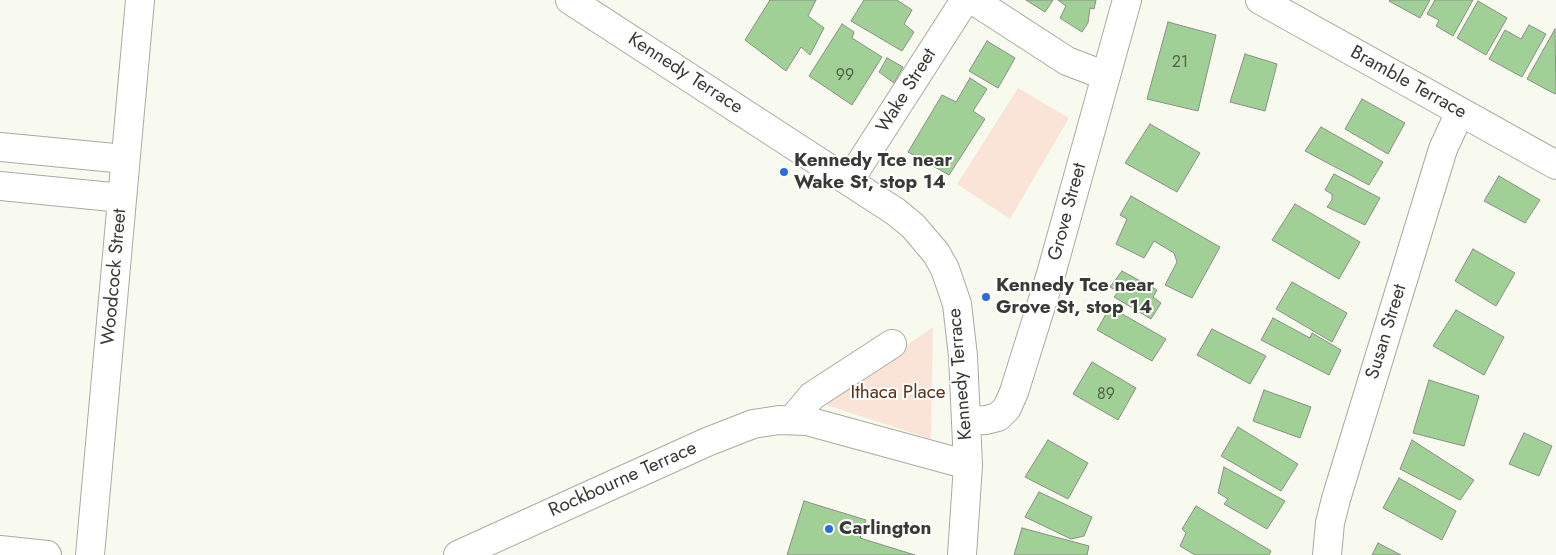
<!DOCTYPE html>
<html>
<head>
<meta charset="utf-8">
<style>
  body { margin:0 }
  canvas { display:block; background:#f9faef }
</style>
</head>
<body>
<canvas width="1556" height="555"></canvas>
<script>
const ctx = document.querySelector('canvas').getContext('2d');
ctx.lineJoin = 'round';
function paint(path, color) { ctx.fillStyle = color; ctx.fill(path, 'evenodd'); }
const shape = rows => new Path2D(rows.map(r => 'M' + r).join(''));
function stroke(path, color, width, dash) { ctx.strokeStyle = color; ctx.lineWidth = width; ctx.lineCap = dash ? 'butt' : 'round'; ctx.setLineDash(dash || []); ctx.stroke(path); }
function drawText(font, color, halo, rows, align = 'center') {
  ctx.font = font + ' Jost,sans-serif'; ctx.lineWidth = 4; ctx.setLineDash([]); ctx.textBaseline = 'middle'; ctx.strokeStyle = halo; ctx.fillStyle = color; for (const [text, x, y, turn = 0] of rows) {
    ctx.save(); ctx.translate(x, y); ctx.rotate((+turn || 0) * Math.PI / 180); ctx.textAlign = isNaN(turn) ? turn : align; if (halo) ctx.strokeText(text, 0, 0); ctx.fillText(text, 0, 0); ctx.restore();
  }
}
paint(shape([
  [1018,88,1069,118,1010,219,957,184],
  [933,327,931,439,823,404]
]), '#fae4d7');
const building = shape([
  [770,0,816,0,808,16,824,28,810,55,801,47,786,71,745,40,770,0],
  [864,0,897,0,912,10,904,24,914,32,902,51,851,21,864,0],
  [1026,0,1053,0,1045,12,1026,0],
  [1058,0,1096,0,1094,9,1090,8,1088,23,1082,32,1060,18,1066,6,1058,0],
  [1390,0,1430,0,1420,18,1389,1,1390,0],
  [1435,0,1473,0,1453,36,1436,26,1439,20,1427,14,1435,0],
  [1478,1,1507,18,1486,55,1457,38,1478,1],
  [1168,22,1216,35,1198,111,1147,99,1168,22],
  [842,24,854,32,852,38,882,57,852,105,809,76,842,24],
  [1529,25,1546,34,1522,77,1489,59,1505,30,1521,39,1529,25],
  [1555,29,1556,92,1555,94,1527,79,1555,29],
  [987,41,1015,58,998,88,969,71,987,41],
  [1245,54,1277,64,1265,111,1230,102,1245,54],
  [887,58,903,67,894,83,879,72,887,58],
  [970,78,987,89,973,111,985,119,949,175,908,152,942,95,956,102,970,78],
  [1362,99,1405,123,1388,154,1345,129,1362,99],
  [1150,124,1200,153,1177,192,1125,163,1150,124],
  [1321,127,1383,162,1369,185,1305,151,1321,127],
  [1334,174,1380,198,1365,225,1327,207,1332,200,1332,194,1325,190,1334,174],
  [1499,176,1540,200,1525,223,1484,201,1499,176],
  [1131,196,1220,247,1192,298,1165,285,1177,262,1174,253,1154,241,1144,258,1116,244,1127,219,1120,215,1131,196],
  [1295,204,1360,242,1339,279,1272,240,1295,204],
  [1473,249,1515,273,1496,306,1455,281,1473,249],
  [1122,271,1157,290,1153,297,1161,303,1151,319,1114,297,1118,292,1110,287,1122,271],
  [1292,282,1347,313,1332,342,1276,309,1292,282],
  [1110,307,1166,339,1152,361,1097,330,1110,307],
  [1456,310,1504,337,1484,375,1433,346,1456,310],
  [1273,318,1310,338,1312,333,1341,350,1329,375,1261,340,1273,318],
  [1212,329,1266,356,1250,384,1197,355,1212,329],
  [1092,362,1136,388,1118,420,1073,394,1092,362],
  [1429,380,1479,396,1464,446,1413,433,1429,380],
  [1264,390,1311,407,1300,438,1253,421,1264,390],
  [1238,427,1298,464,1281,491,1221,456,1238,427],
  [1524,433,1552,446,1539,476,1509,464,1524,433],
  [1048,440,1088,463,1068,499,1025,477,1048,440],
  [1412,440,1474,480,1460,500,1400,469,1412,440],
  [1224,467,1285,501,1267,529,1224,504,1228,499,1218,493,1224,467],
  [1399,478,1456,511,1442,540,1383,508,1399,478],
  [1039,492,1092,517,1084,536,1071,539,1025,517,1039,492],
  [804,501,866,520,860,538,915,555,787,555,804,501],
  [1196,506,1271,551,1269,555,1195,555,1180,546,1186,533,1182,529,1196,506],
  [1022,528,1089,546,1087,555,1014,555,1022,528],
  [1378,543,1401,555,1372,555,1378,543]
]);
paint(building, '#a1d096');
stroke(building, '#888f87', 1);
const minor = shape([
  [570,0,896,212,913,226,936,253,945,269,957,304,963,356,968,465,962,555],
  [973,0,1067,61,1106,76],
  [1260,0,1556,165],
  [0,147,125,159],
  [849,181,965,0],
  [0,186,122,198],
  [792,420,812,396,892,344],
  [967,421,986,420,998,417,1007,408,1014,392,1051,274,1127,0],
  [0,550,47,555],
  [90,555,140,0],
  [458,555,707,442,753,424,779,420,807,421,968,465],
  [1327,555,1330,523,1336,499,1443,149,1460,112]
]);
stroke(minor, '#aaaaa0', 30);
stroke(minor, '#fff', 28);
for (const [x, y, r, color] of [
  [784,172,5,"#2b6edb"],
  [986,297,5,"#2b6edb"],
  [829,529,5,"#2b6edb"]
]) { const dot = new Path2D(); dot.arc(x, y, r, 0, 2 * Math.PI); ctx.fillStyle = color; ctx.fill(dot); stroke(dot, '#fff', 2); }
drawText('16px', '#535f4d', null, [
  ["21",1180,63],
  ["99",845,76],
  ["89",1106,395]
]);
drawText('19px', '#393935', '#fff', [
  ["Kennedy Terrace",685,74,33],
  ["Bramble Terrace",1408,83,29],
  ["Wake Street",907,91,-58],
  ["Grove Street",1068,212,-75],
  ["Woodcock Street",115,277,-85],
  ["Susan Street",1387,332,-73],
  ["Kennedy Terrace",961,374,-95],
  ["Rockbourne Terrace",623,480,-24]
]);
drawText('bold 19px', '#393935', '#fff', [
  ["Kennedy Tce near",794,161],
  ["Wake St, stop 14",794,183],
  ["Kennedy Tce near",996,286],
  ["Grove St, stop 14",996,308],
  ["Carlington",839,529]
], 'left');
drawText('19px', '#5b3015', '#fff', [
  ["Ithaca Place",898,393]
]);
</script>
</body>
</html>
